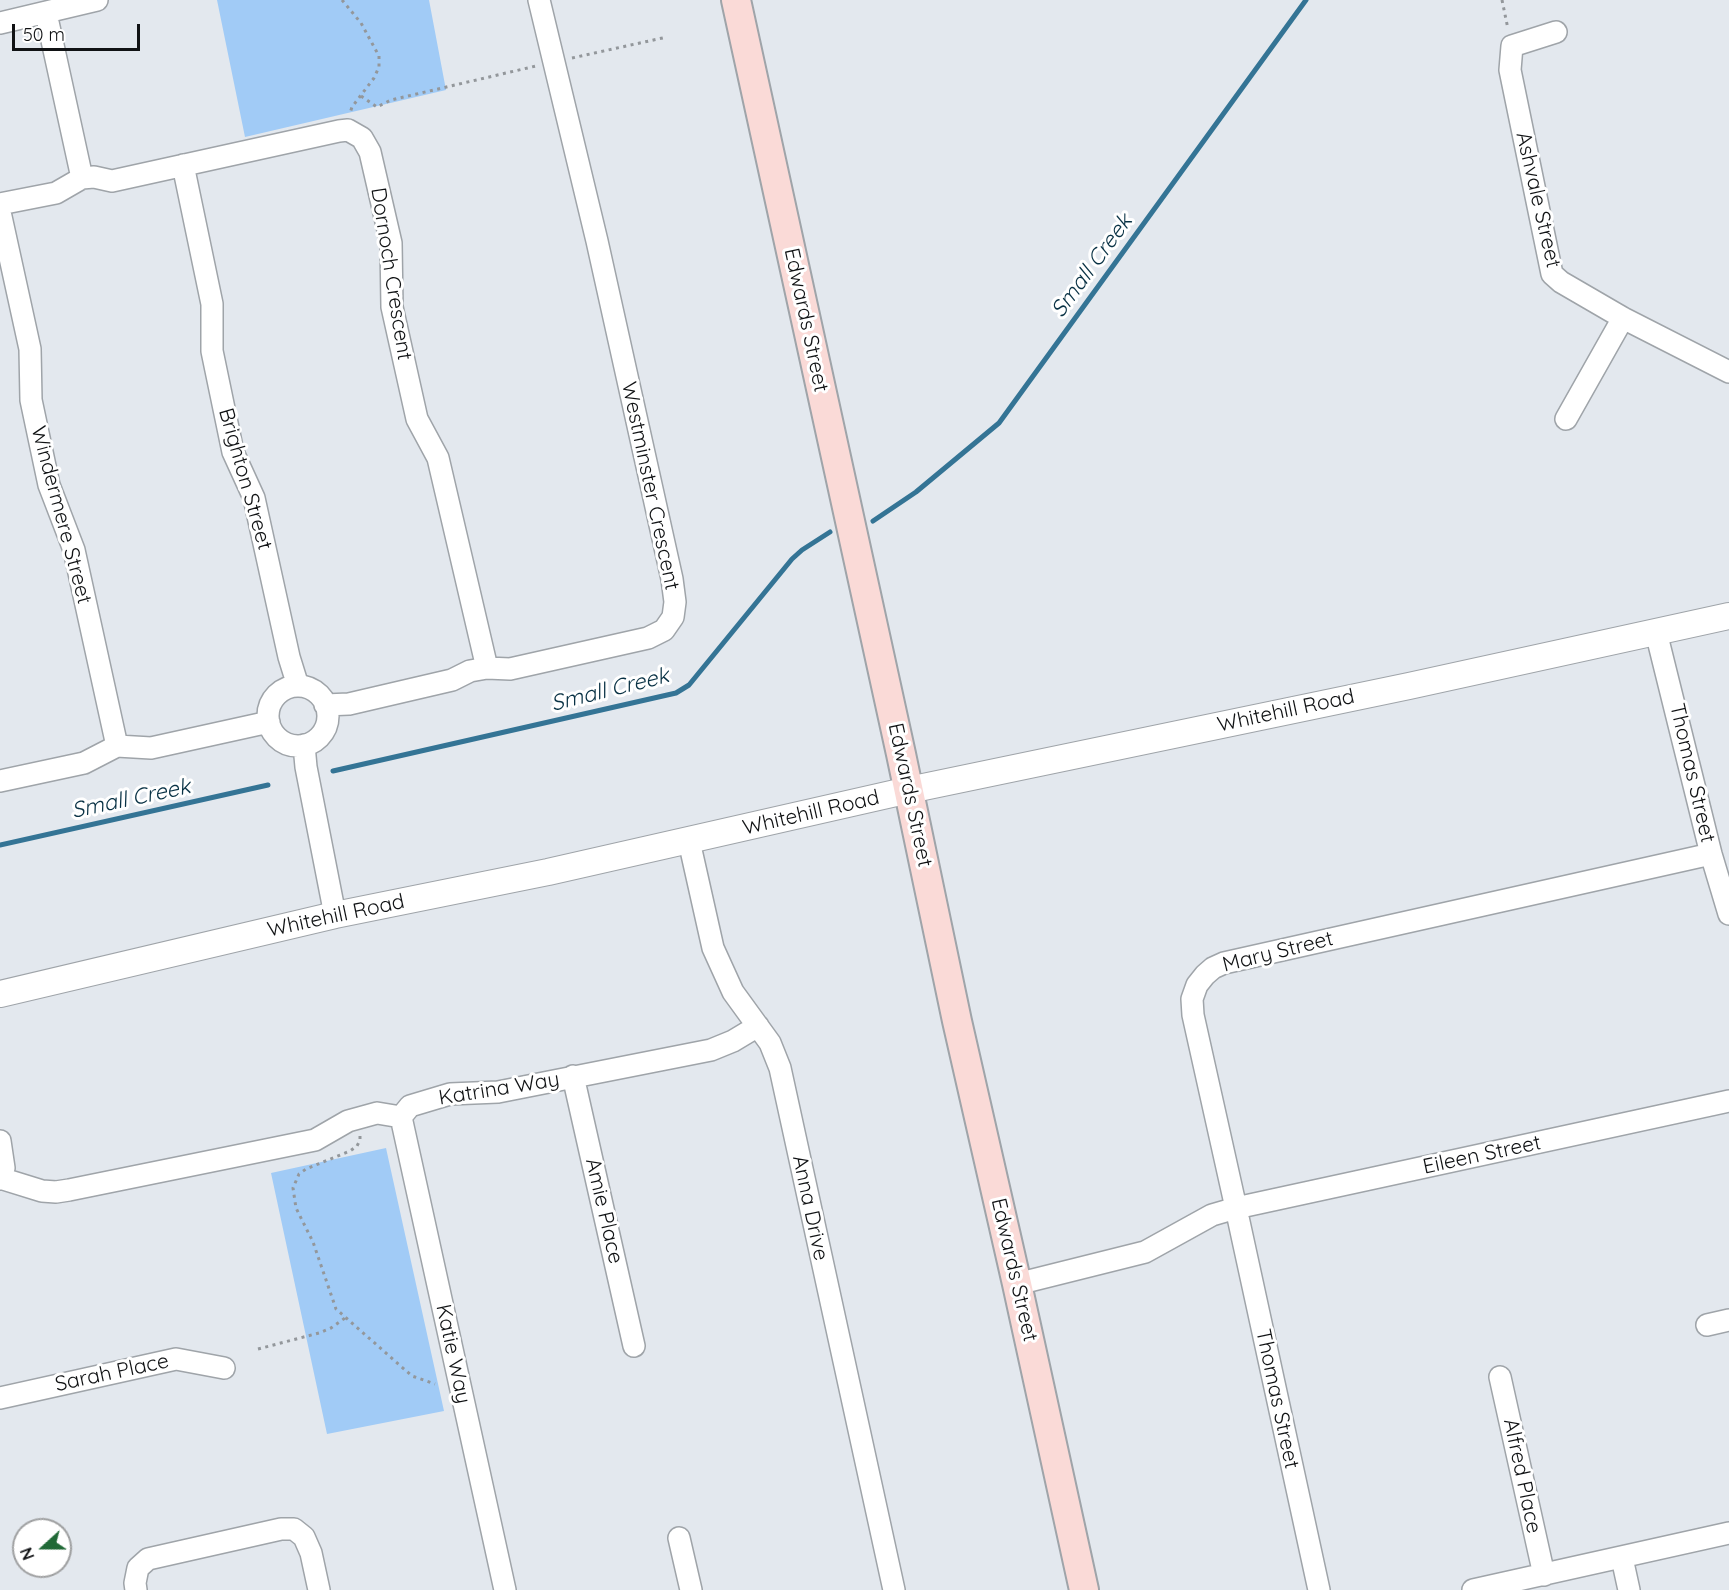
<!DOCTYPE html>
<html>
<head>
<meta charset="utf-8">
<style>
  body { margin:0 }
  #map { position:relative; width:1729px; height:1590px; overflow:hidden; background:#e3e8ee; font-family:Quicksand,sans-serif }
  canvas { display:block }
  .north { position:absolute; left:12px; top:1518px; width:60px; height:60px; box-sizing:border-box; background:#fff; border:2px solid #9fa0a1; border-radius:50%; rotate:249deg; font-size:16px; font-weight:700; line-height:24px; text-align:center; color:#101214 }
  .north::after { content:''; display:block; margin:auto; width:21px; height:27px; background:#206936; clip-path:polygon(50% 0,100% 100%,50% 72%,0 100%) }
  .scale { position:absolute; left:12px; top:24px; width:128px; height:27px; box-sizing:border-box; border:3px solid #101214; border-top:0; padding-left:8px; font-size:18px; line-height:21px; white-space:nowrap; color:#101214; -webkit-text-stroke:4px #fff; paint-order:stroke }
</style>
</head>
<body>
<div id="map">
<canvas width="1729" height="1590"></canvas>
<div class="north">N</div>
<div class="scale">50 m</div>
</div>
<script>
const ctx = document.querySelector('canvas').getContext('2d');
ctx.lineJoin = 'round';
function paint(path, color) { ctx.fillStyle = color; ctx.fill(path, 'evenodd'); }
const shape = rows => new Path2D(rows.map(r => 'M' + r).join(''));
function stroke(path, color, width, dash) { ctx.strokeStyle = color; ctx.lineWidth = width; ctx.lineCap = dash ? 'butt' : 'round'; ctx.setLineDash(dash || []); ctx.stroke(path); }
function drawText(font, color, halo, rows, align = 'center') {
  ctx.font = font + ' Quicksand,sans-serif'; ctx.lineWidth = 6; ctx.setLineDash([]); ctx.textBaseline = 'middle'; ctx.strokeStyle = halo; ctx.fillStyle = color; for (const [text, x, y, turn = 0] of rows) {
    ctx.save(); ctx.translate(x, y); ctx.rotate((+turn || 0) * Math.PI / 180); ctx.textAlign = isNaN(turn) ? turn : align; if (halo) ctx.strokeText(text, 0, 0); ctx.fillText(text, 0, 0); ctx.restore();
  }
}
paint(shape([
  [217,0,429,0,446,90,245,137],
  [386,1148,444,1411,327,1434,271,1173]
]), '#a1cbf6');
stroke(shape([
  [873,521,916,492,999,423,1306,0],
  [333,771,676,693,689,685,792,559,802,550,830,532],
  [0,845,268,785]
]), '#347495', 5);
const minor = shape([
  [46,13,82,178],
  [0,23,97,0],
  [1556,32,1512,46,1510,70,1552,274,1561,282,1623,318,1729,372],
  [183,165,212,304,212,351,233,452,254,498,289,657,298,686],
  [0,204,56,193,82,178,94,177,112,181,339,131,348,130,362,138,370,152,391,243,392,307,417,419,438,458,487,668],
  [0,212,30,349,31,400,49,485,74,550,117,746],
  [1566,419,1623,318],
  [1656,632,1711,854,1729,914],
  '268 716a30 30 0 1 1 60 0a30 30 0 1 1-60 0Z',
  [325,705,349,704,452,680,470,671,487,668,510,669,648,638,664,630,673,617,675,602,672,579,597,241,539,0],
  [304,745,306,767,335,915],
  [0,781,84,763,117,746,151,748,269,722],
  [689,841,713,948,733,992,770,1043,780,1068,894,1590],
  [573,1076,634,1346],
  [401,1117,505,1590],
  [0,1141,4,1168,0,1179],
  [0,1178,42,1191,56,1192,69,1190,315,1140,348,1121,377,1113,401,1117,410,1106,450,1094,498,1092,711,1050,733,1041,758,1026],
  [1017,1284,1145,1252,1212,1215,1236,1208,1193,1015,1192,999,1197,985,1205,975,1213,968,1224,963,1711,854],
  [1707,1325,1729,1320],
  [1500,1377,1544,1575],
  [0,1398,176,1359,224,1368],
  [679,1538,691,1590],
  [1622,1558,1629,1590],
  [136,1590,135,1583,138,1568,148,1559,281,1529,294,1529,304,1537,311,1553,319,1590],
  [1319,1590,1236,1208,1729,1101],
  [1473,1590,1729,1533]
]);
const tertiary = shape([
  [0,994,335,915,548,872,909,790,1409,686,1729,616]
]);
const secondary = shape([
  [736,0,901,754,957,1021,1017,1284,1084,1590]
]);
stroke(minor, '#9fa4a9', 24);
stroke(tertiary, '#9fa4a9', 28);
stroke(secondary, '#9fa4a9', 32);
stroke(shape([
  [342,0,361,23,379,56,379,67,374,78,352,107,350,113],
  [1502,0,1508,29],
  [572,58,667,37],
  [361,96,377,107,391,100,536,66],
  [360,1136,360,1140,357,1146,350,1151,306,1169,299,1174,293,1188,296,1208,313,1242,336,1309,412,1376,435,1384],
  [258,1349,319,1333,331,1328,345,1318]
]), '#93979b', 3, [3, 4.5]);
stroke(minor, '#fff', 21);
stroke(tertiary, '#fff', 26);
stroke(secondary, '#fadad7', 28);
drawText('21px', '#101214', '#fff', [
  ["Ashvale Street",1538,200,77],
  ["Dornoch Crescent",391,274,81],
  ["Edwards Street",806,320,78],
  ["Brighton Street",245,479,74],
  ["Westminster Crescent",650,486,78],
  ["Windermere Street",61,515,75],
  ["Whitehill Road",1286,711,-12],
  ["Thomas Street",1692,773,77],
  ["Edwards Street",910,795,78],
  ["Whitehill Road",811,813,-13],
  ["Whitehill Road",336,916,-12],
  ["Mary Street",1278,952,-14],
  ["Katrina Way",499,1089,-9],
  ["Eileen Street",1482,1155,-12],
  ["Anna Drive",810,1208,78],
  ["Amie Place",604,1211,77],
  ["Edwards Street",1014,1270,77],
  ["Katie Way",453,1354,78],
  ["Sarah Place",112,1373,-12],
  ["Thomas Street",1277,1399,78],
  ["Alfred Place",1522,1476,78]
]);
drawText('italic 22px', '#083144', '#fff', [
  ["Small Creek",1092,266,-54],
  ["Small Creek",610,690,-14],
  ["Small Creek",131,799,-12]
]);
</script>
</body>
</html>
